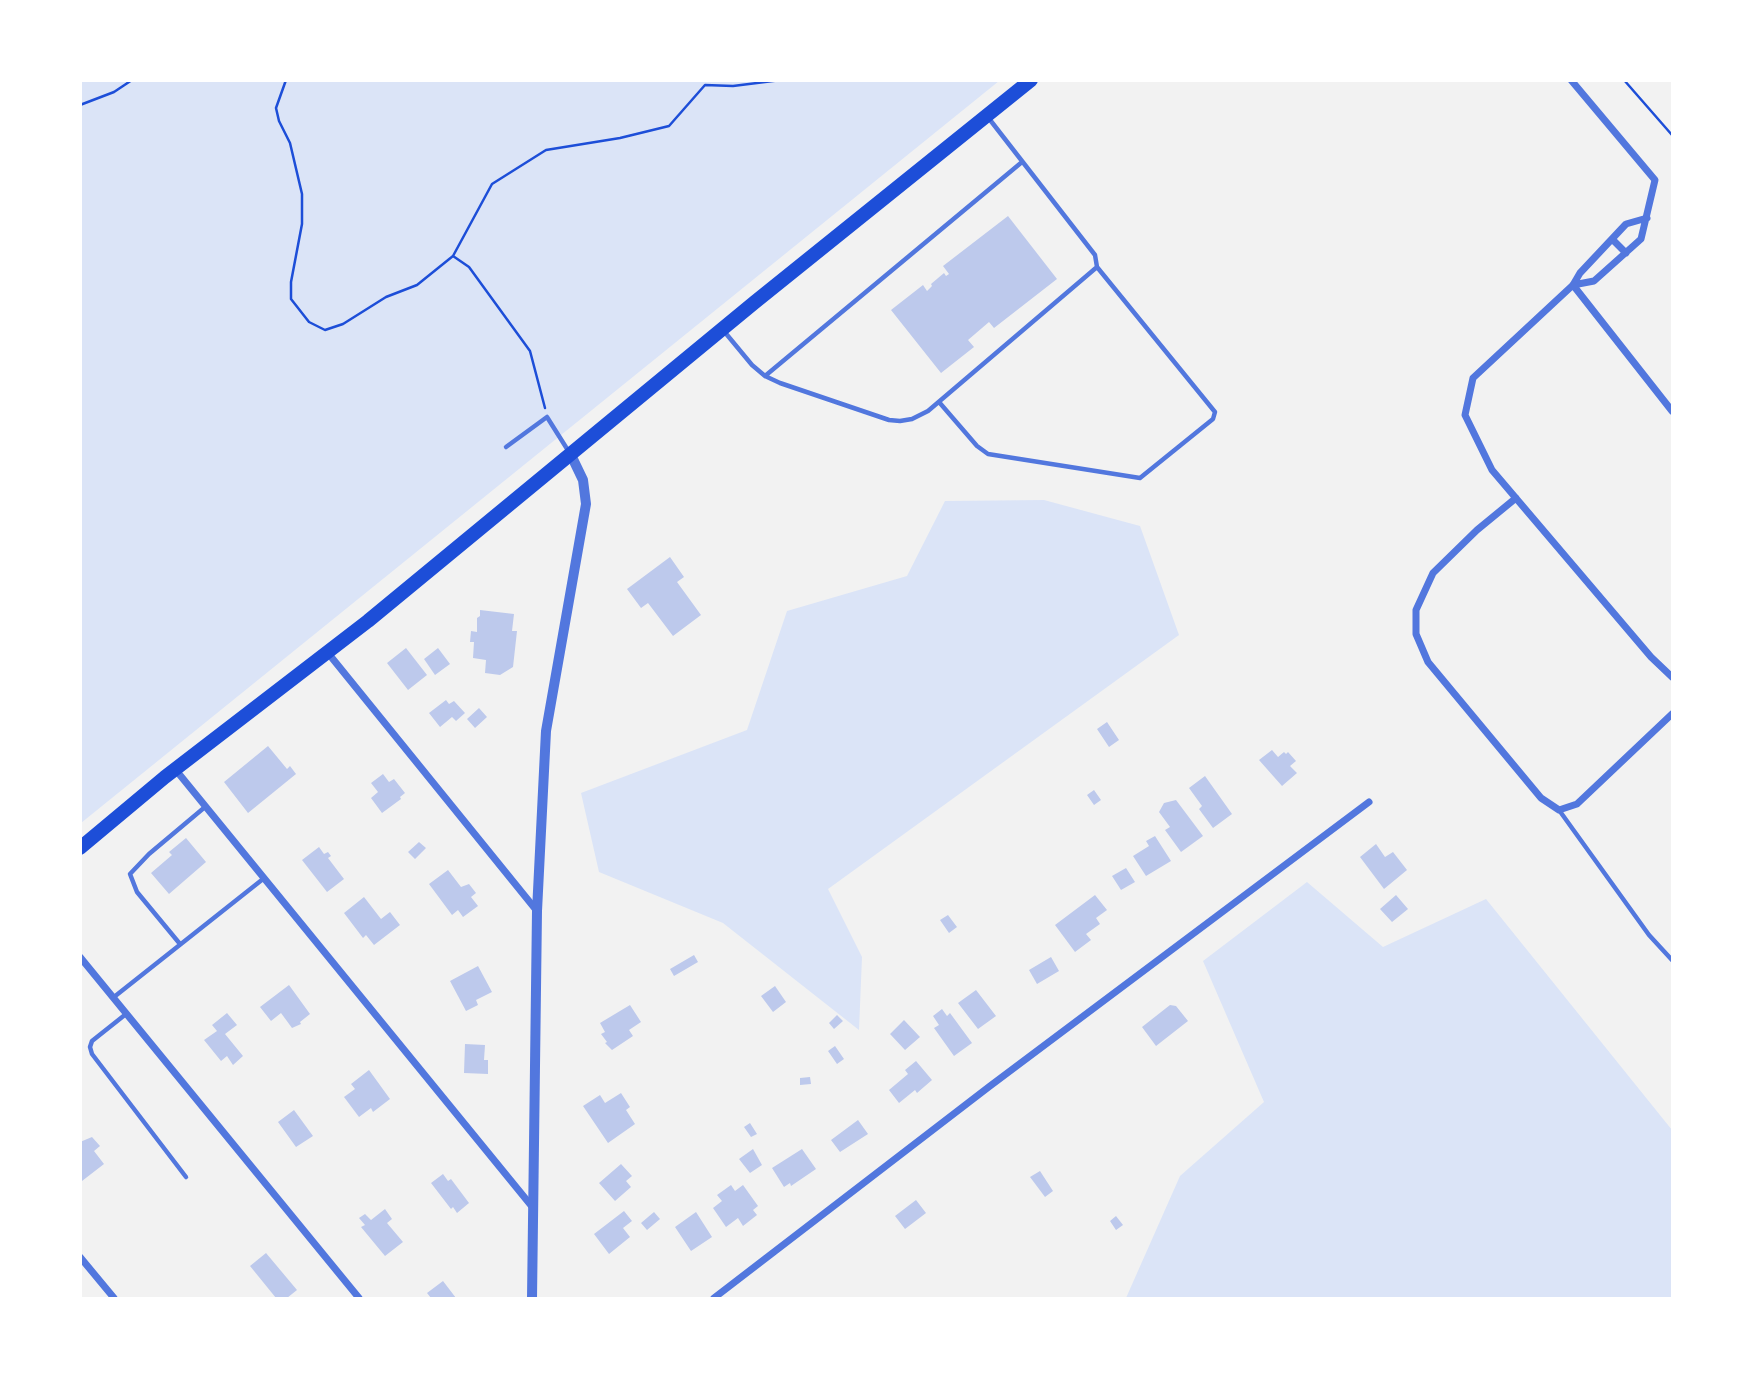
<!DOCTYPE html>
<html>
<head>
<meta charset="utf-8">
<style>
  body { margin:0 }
  #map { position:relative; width:1753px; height:1379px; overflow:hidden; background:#f2f2f2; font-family:Inter,sans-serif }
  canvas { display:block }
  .frame { position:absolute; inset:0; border:82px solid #fff; pointer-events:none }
</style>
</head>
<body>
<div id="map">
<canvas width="1753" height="1379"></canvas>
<div class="frame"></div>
</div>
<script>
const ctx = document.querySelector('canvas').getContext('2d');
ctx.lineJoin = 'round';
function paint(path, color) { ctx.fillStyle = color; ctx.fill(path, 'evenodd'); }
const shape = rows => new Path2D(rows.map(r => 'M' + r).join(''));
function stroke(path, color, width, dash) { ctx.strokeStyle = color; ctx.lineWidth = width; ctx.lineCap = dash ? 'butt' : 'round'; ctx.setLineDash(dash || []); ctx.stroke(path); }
paint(shape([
  [81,81,999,81,81,823],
  [1044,500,1140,526,1179,635,828,889,862,957,859,1030,723,923,599,872,581,793,747,730,787,611,907,576,945,501],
  [1307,882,1383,947,1486,899,1672,1130,1672,1298,1126,1298,1180,1176,1264,1102,1203,961]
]), '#dbe4f7');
paint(shape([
  [1008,216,1057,279,994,328,989,322,968,340,974,347,941,373,891,310,923,285,927,291,932,286,931,284,944,273,946,276,949,274,943,266],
  [670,557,684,577,677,582,701,615,673,636,648,603,641,608,627,589],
  [480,610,514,614,512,631,517,631,513,667,500,675,485,673,486,660,473,658,474,642,470,642,471,631,477,632,477,618,480,616],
  [406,648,427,675,408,690,387,663],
  [438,648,450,664,435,675,424,659],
  [446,700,449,704,454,701,465,713,456,721,452,717,440,727,429,713],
  [479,708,487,717,475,728,467,719],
  [1107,722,1119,740,1109,747,1097,729],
  [268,746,287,769,290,766,296,774,248,813,224,782],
  [1272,750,1278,757,1284,752,1286,754,1288,752,1296,761,1290,766,1297,773,1282,786,1259,760],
  [383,774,389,782,394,779,405,793,400,797,401,799,382,813,371,798,378,792,371,783],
  [1205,776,1232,814,1213,828,1199,809,1202,806,1189,788],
  [1094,790,1101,800,1094,805,1087,795],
  [1176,800,1203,836,1181,852,1165,830,1170,827,1159,812,1164,803],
  [1155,836,1171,861,1146,876,1133,856,1149,846,1146,841],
  [186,838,206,862,169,894,151,873,172,855,169,852],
  [419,842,426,848,415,859,408,852],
  [1376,844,1385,857,1393,852,1407,870,1384,889,1360,857],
  [319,847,324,854,328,852,331,856,328,858,344,879,327,892,302,860],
  [1126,868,1135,882,1121,890,1112,876],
  [448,870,461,887,469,884,476,893,471,897,478,906,463,917,458,910,452,915,429,884],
  [1095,895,1107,910,1096,918,1100,924,1086,934,1091,940,1075,952,1055,925],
  [1396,895,1408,909,1392,922,1380,909],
  [364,897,381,919,390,912,400,925,374,945,366,935,363,938,344,913],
  [948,915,957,927,949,933,940,920],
  [694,955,698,962,674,976,670,969],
  [1051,957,1059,971,1037,984,1029,970],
  [478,966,492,992,476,1000,478,1005,466,1011,450,981],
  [289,985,310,1014,300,1022,301,1024,292,1028,281,1013,271,1021,260,1007],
  [775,986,786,1002,773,1012,761,996],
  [976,990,996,1016,978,1029,958,1003],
  [630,1005,641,1022,629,1030,633,1036,612,1050,605,1043,607,1042,601,1034,605,1032,600,1023],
  [1170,1005,1176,1006,1188,1021,1156,1046,1142,1027],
  [942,1009,947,1016,950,1013,972,1043,954,1056,934,1028,939,1025,933,1016],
  [227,1013,237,1025,225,1034,243,1056,233,1065,227,1056,221,1061,204,1040,217,1031,212,1025],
  [837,1015,843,1021,834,1029,829,1023],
  [904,1020,920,1037,905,1050,890,1034],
  [465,1044,485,1045,484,1060,488,1060,488,1074,464,1073],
  [835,1046,844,1059,837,1064,828,1051],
  [916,1061,932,1080,917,1093,915,1090,899,1103,889,1090,908,1074,905,1070],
  [369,1070,390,1099,373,1112,371,1108,359,1117,344,1097,355,1089,351,1084],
  [810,1077,811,1084,800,1085,800,1078],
  [621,1093,630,1107,626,1110,635,1124,608,1143,583,1106,600,1095,605,1103],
  [294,1110,313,1136,296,1147,278,1122],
  [858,1120,868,1134,840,1152,831,1140],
  [750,1123,757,1134,751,1137,744,1127],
  [92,1137,100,1146,94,1151,104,1164,82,1181,80,1179,80,1142],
  [753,1149,762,1165,750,1173,739,1159],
  [802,1149,816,1169,791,1186,790,1183,784,1187,772,1168],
  [621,1164,632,1176,626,1181,631,1187,615,1201,599,1183],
  [1040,1171,1053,1191,1045,1197,1030,1177],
  [443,1174,448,1181,451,1179,469,1203,457,1213,453,1207,451,1209,431,1183],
  [731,1185,735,1191,743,1185,758,1206,753,1210,757,1215,743,1226,738,1218,726,1227,713,1208,722,1201,717,1195],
  [916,1200,926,1213,905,1229,895,1216],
  [385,1209,392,1219,387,1223,403,1242,385,1256,361,1227,365,1225,359,1218,365,1214,371,1220],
  [624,1211,632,1221,623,1228,630,1237,609,1254,594,1234],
  [654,1212,660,1219,647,1230,641,1223],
  [696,1212,712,1237,691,1251,675,1227],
  [1116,1216,1123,1225,1116,1230,1110,1221],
  [266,1253,297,1290,287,1298,276,1298,250,1266],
  [443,1281,456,1298,431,1298,427,1293]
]), '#bdc9ec');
stroke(shape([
  [286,80,276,108,279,121,290,143,302,194,302,224,291,282,291,299,309,322,325,330,343,324,386,297,417,285,453,256,492,184,546,150,620,138,669,126,705,85,733,86,781,80],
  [1624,80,1672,135],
  [80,105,114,92,132,80],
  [453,256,469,267,530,351,545,408]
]), '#1d4ed8', 2.5);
stroke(shape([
  [723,330,752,365,765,376,780,383,889,420,900,421,912,419,928,411,1097,267,1095,255,987,116],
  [765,376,1022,162],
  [939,402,977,446,988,454,1140,478,1213,419,1215,412,1097,267],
  [506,447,547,417,569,452],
  [1559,810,1649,935,1672,960],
  [180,944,137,892,130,874,149,854,205,807],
  [114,997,263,879],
  [126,1014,92,1041,90,1047,92,1054,186,1177]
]), '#5277de', 4.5);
stroke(shape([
  [1571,80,1655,180,1641,239,1594,281,1573,285],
  [1647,218,1626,224,1580,273,1573,285,1473,378,1465,415,1492,470,1651,657,1672,677],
  [1612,239,1626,253],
  [1573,285,1672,411],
  [1516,498,1477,530,1433,573,1416,610,1416,634,1428,662,1541,798,1559,810,1577,804,1672,714],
  [328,653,537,911],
  [175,769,534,1209],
  [80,957,359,1298],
  [80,1257,114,1298],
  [714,1298,990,1086,1369,802]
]), '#5277de', 7);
stroke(shape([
  [532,1298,537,911,546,731,586,504,583,480,571,455]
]), '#5277de', 10);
stroke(shape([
  [80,848,165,777,368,621,755,302,1031,80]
]), '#1d4ed8', 14);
</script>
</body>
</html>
